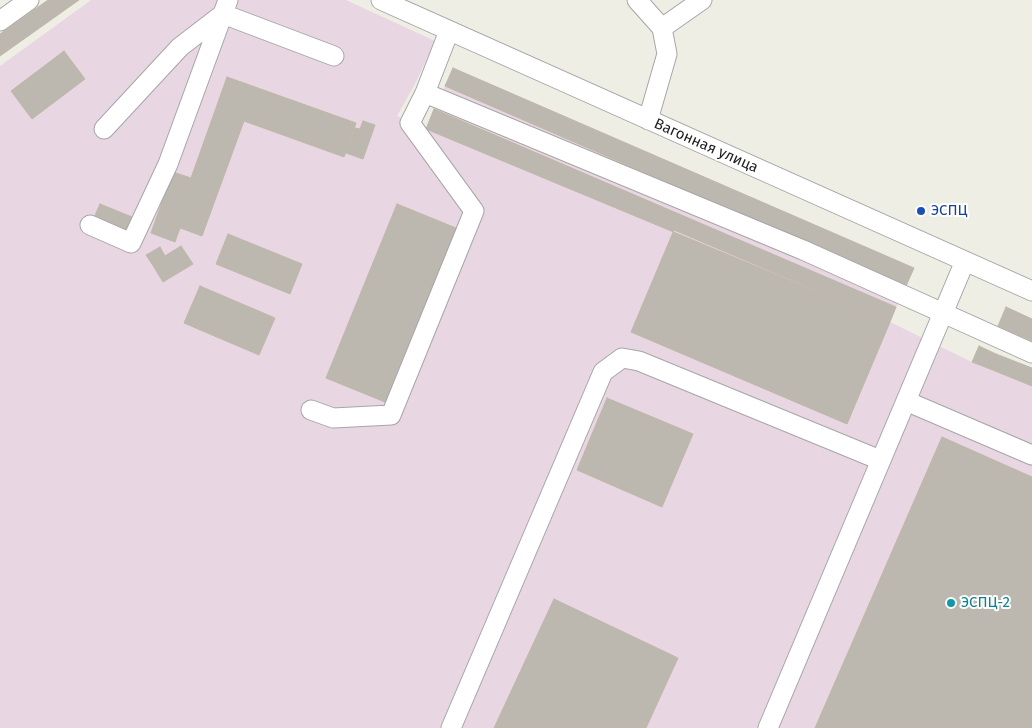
<!DOCTYPE html>
<html>
<head>
<meta charset="utf-8">
<style>
  body { margin:0 }
  canvas { display:block; background:#efeee5 }
</style>
</head>
<body>
<canvas width="1032" height="728"></canvas>
<script>
const ctx = document.querySelector('canvas').getContext('2d');
ctx.lineJoin = 'round';
function paint(path, color) { ctx.fillStyle = color; ctx.fill(path, 'evenodd'); }
const shape = rows => new Path2D(rows.map(r => 'M' + r).join(''));
function stroke(path, color, width, dash) { ctx.strokeStyle = color; ctx.lineWidth = width; ctx.lineCap = dash ? 'butt' : 'round'; ctx.setLineDash(dash || []); ctx.stroke(path); }
function drawText(font, color, halo, rows, align = 'center') {
  ctx.font = font + ' "Fira Sans",sans-serif'; ctx.lineWidth = 4; ctx.setLineDash([]); ctx.textBaseline = 'middle'; ctx.strokeStyle = halo; ctx.fillStyle = color; for (const [text, x, y, turn = 0] of rows) {
    ctx.save(); ctx.translate(x, y); ctx.rotate((+turn || 0) * Math.PI / 180); ctx.textAlign = isNaN(turn) ? turn : align; if (halo) ctx.strokeText(text, 0, 0); ctx.fillText(text, 0, 0); ctx.restore();
  }
}
paint(shape([
  [91,0,346,0,435,41,416,82,397,116,410,123,426,128,453,68,914,268,890,322,972,362,1032,386,1032,728,0,728,0,66]
]), '#e8d7e2');
const building = shape([
  [48,0,79,0,0,56,0,34,48,0],
  [64,51,85,79,32,119,11,91,64,51],
  [453,68,914,268,906,286,445,86,453,68],
  [227,77,356,123,344,157,244,121,202,236,156,219,173,172,191,178,227,77],
  [434,109,896,307,890,322,426,129,434,109],
  [363,121,375,125,363,159,346,153,355,128,360,129,363,121],
  [100,204,132,217,125,233,93,220,100,204],
  [397,204,456,228,385,402,326,378,397,204],
  [156,219,180,228,175,242,151,233,156,219],
  [674,230,890,322,847,424,631,332,674,230],
  [228,234,302,264,290,294,216,264,228,234],
  [181,246,193,264,163,282,152,264,181,246],
  [160,247,165,256,152,264,146,255,160,247],
  [200,286,275,318,259,355,184,323,200,286],
  [1006,307,1032,319,1032,341,998,326,1006,307],
  [979,346,996,354,990,369,972,362,979,346],
  [996,354,1032,368,1032,386,990,369,996,354],
  [607,398,693,434,662,507,577,470,607,398],
  [942,437,1032,477,1032,728,815,728,942,437],
  [554,599,678,658,646,728,494,728,554,599]
]);
paint(building, '#bcb7af');
stroke(building, '#c1b8a8', 1);
const minor = shape([
  [381,0,1032,291],
  [637,0,662,28],
  [0,21,29,0],
  [449,31,425,93,803,250,1032,353],
  [648,120,667,54,662,28,702,0],
  [104,129,180,47,223,14,334,56],
  [90,225,131,243,168,164,228,0],
  [906,401,1032,455],
  [311,410,333,418,391,415,474,211,410,123,425,93],
  [451,728,603,372,622,358,639,361,880,460],
  [768,728,965,261]
]);
stroke(minor, '#a6a6a6', 21);
stroke(minor, '#fff', 19);
for (const [x, y, r, color] of [
  [921,211,5,"#1a4fb4"],
  [951,603,5,"#0f9aa8"]
]) { const dot = new Path2D(); dot.arc(x, y, r, 0, 2 * Math.PI); ctx.fillStyle = color; ctx.fill(dot); stroke(dot, '#fff', 2); }
drawText('15px', '#1f1f1f', '#fff', [
  ["Вагонная улица",706,146,24]
]);
drawText('15px', '#164399', '#fff', [
  ["ЭСПЦ",931,211]
], 'left');
drawText('15px', '#0d838f', '#fff', [
  ["ЭСПЦ-2",961,603]
], 'left');
</script>
</body>
</html>
